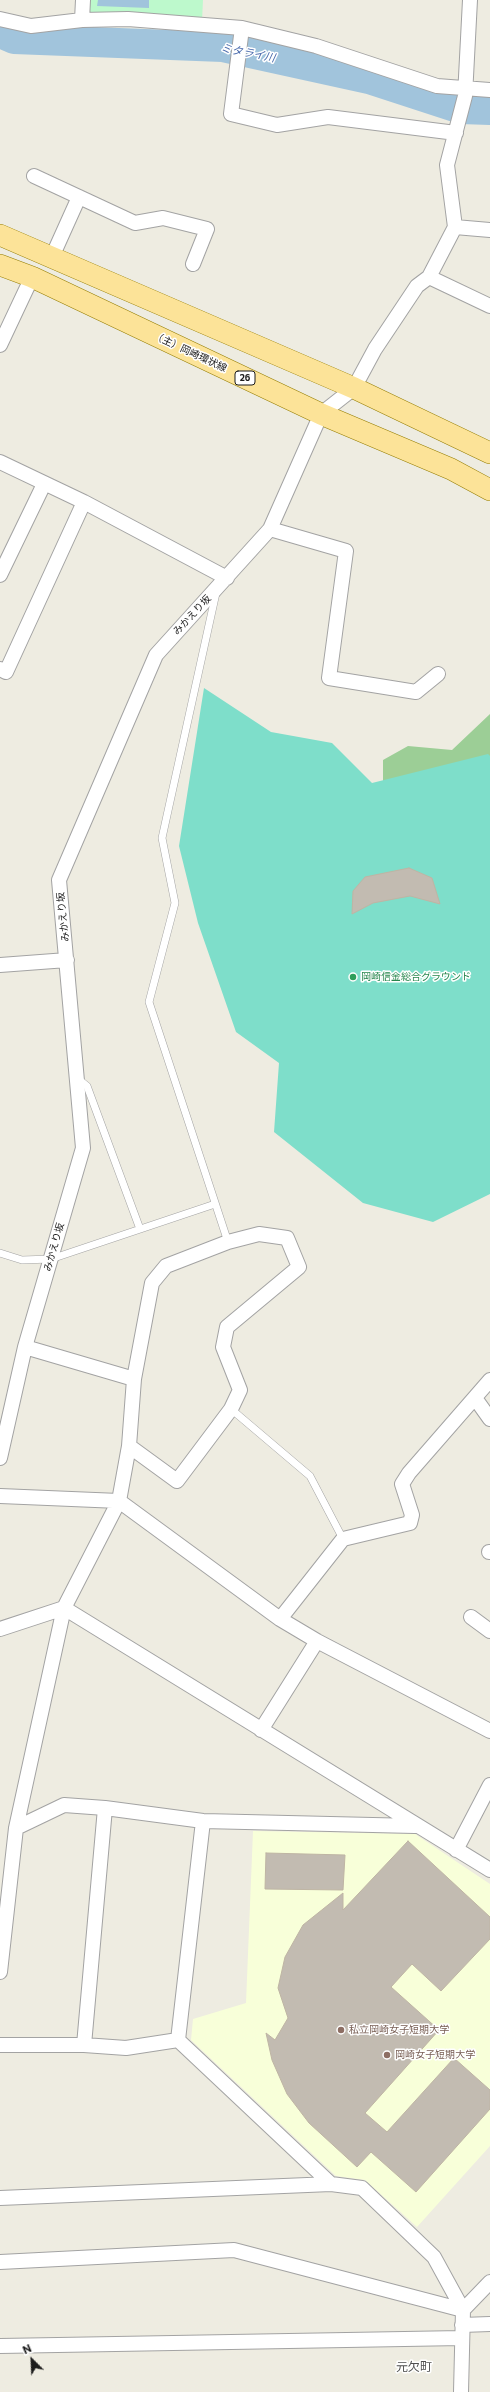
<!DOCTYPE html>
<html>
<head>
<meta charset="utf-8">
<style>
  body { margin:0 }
  #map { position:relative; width:490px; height:2392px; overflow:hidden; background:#eeece1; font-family:Commissioner,sans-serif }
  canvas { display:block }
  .north { position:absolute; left:12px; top:2340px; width:40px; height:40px; -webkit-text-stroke:3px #fff; paint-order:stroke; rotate:336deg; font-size:11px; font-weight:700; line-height:16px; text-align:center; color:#1c1c1c }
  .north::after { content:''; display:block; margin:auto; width:14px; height:18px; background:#1c1c1c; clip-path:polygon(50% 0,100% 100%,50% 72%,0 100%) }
</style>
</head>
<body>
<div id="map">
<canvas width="490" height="2392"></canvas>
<div class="north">N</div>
</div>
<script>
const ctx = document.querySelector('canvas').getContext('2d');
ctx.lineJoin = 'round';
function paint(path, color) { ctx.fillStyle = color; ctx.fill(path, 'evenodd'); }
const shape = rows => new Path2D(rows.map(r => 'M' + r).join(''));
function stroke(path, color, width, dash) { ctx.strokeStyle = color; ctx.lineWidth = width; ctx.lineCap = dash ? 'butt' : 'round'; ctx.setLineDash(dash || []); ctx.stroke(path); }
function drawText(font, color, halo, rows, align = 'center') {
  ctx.font = font + ' Commissioner,"Noto Sans JP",sans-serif'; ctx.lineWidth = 3; ctx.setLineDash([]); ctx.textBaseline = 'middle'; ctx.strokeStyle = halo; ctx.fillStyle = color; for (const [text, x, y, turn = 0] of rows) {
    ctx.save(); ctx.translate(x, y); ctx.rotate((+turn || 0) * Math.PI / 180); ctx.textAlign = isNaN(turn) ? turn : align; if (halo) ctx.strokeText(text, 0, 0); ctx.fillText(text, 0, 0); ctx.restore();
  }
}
paint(shape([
  [253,1831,415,1834,490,1884,490,2146,417,2227,365,2180,336,2176,191,2040,193,2019,246,2003]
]), '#f8ffd9');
paint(shape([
  [490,714,490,758,383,788,383,760,408,746,452,750]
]), '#9cce96');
paint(shape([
  [88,0,203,0,202,21,87,16]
]), '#bdf9cc');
paint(shape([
  [204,688,271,732,332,743,372,783,488,754,490,756,490,1194,433,1222,363,1203,274,1132,279,1063,236,1032,198,923,179,846]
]), '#7edeca');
paint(shape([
  [98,0,149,0,149,8,97,6]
]), '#a1c4dc');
stroke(shape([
  [0,33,14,39,223,47,369,79,461,109,490,110]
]), '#a1c4dc', 30);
const building = shape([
  [409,868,432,878,440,904,410,896,373,903,352,914,353,891,365,877,409,868],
  [408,1841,490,1917,490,1939,441,1991,412,1964,391,1987,439,2030,365,2113,387,2132,454,2058,490,2090,490,2109,416,2192,371,2152,357,2167,309,2123,287,2094,272,2060,266,2033,275,2040,288,2018,278,1988,285,1957,303,1925,343,1893,343,1910,408,1841],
  [266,1853,345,1855,343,1890,265,1889,266,1853]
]);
paint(building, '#c2bbb1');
stroke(building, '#bfb5a4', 1);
const service = shape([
  [216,593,162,838,175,903,149,1002,228,1242],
  [77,1078,87,1086,140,1229],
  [0,1253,22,1260,51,1259,215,1204],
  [231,1409,310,1476,343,1539]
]);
const minor = shape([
  [0,19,31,26,82,20,128,19,242,28,316,46,437,86,490,90],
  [82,20,83,0],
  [242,28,231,114,277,125,328,117,456,133],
  [34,176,135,223,163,218,207,229,193,264],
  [455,227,490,230],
  [52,257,79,197],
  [429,277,490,306],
  [0,345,32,277],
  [0,462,84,502,227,578],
  [270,529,346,551,329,678,416,692,438,674],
  [0,575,44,484],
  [0,669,6,672,84,502],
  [0,965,67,960],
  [25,1347,134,1379],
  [475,1398,490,1419],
  [0,1458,25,1347,83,1148,59,880,156,655,270,529,321,414,354,388,375,349,417,286,429,277,455,227,447,165,465,96,470,0],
  [0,1496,119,1501,280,1619,317,1641,490,1731],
  [489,1552,490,1552],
  [471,1617,490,1631],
  [280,1619,343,1539,410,1523,412,1515,402,1484,409,1473,490,1380],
  [0,1629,64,1608,490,1870],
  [261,1730,317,1641],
  [16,1828,64,1805,105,1808,203,1821,415,1826],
  [456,1850,490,1785],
  [0,1972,16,1828,64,1608,119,1501,129,1446,134,1379,152,1283,166,1266,228,1242,259,1234,287,1238,299,1267,227,1327,223,1347,240,1390,231,1409,177,1481,129,1446],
  [178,2040,331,2184,362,2188,434,2257,463,2310,461,2392],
  [178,2040,203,1821],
  [0,2045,84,2045,126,2048,178,2040],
  [84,2045,105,1808],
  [0,2198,331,2184],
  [0,2262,234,2250,463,2310],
  [463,2310,490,2282],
  [462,2325,490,2324],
  [0,2346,462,2338]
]);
const primary = shape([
  [0,235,354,388,490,453],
  [0,265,32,277,321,414,451,469,490,490]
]);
stroke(service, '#a3a3a3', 8);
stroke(minor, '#a3a3a3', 16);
stroke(primary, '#947d00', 22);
stroke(service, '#fff', 7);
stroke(minor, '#fff', 14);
stroke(primary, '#fce398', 21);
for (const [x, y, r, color] of [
  [353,977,4,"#2e9e5b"],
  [341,2030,4,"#8d6e63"],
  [387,2055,4,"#8d6e63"]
]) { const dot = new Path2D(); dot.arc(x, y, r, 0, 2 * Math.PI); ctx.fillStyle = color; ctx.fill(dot); stroke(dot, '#fff', 1.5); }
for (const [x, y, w] of [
  [245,378,20]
]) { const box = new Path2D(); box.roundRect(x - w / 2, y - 7, w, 14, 3); ctx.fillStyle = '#fff'; ctx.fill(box); stroke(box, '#1c1c1c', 1); }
drawText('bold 9px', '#1c1c1c', null, [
  ["26",245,378]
]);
drawText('10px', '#1c1c1c', '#fff', [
  ["（主）岡崎環状線",190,352,25],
  ["みかえり坂",192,615,-47],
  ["みかえり坂",63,917,-96],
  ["みかえり坂",54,1247,-74]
]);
drawText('10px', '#27864d', '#fff', [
  ["岡崎信金総合グラウンド",361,977]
], 'left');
drawText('10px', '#785e54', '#fff', [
  ["私立岡崎女子短期大学",349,2030],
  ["岡崎女子短期大学",395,2055]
], 'left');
drawText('italic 11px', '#4869ac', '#fff', [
  ["ミタライ川",248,53,11]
]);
drawText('12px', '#4f4f4f', '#fff', [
  ["元欠町",414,2367]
]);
</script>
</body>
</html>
